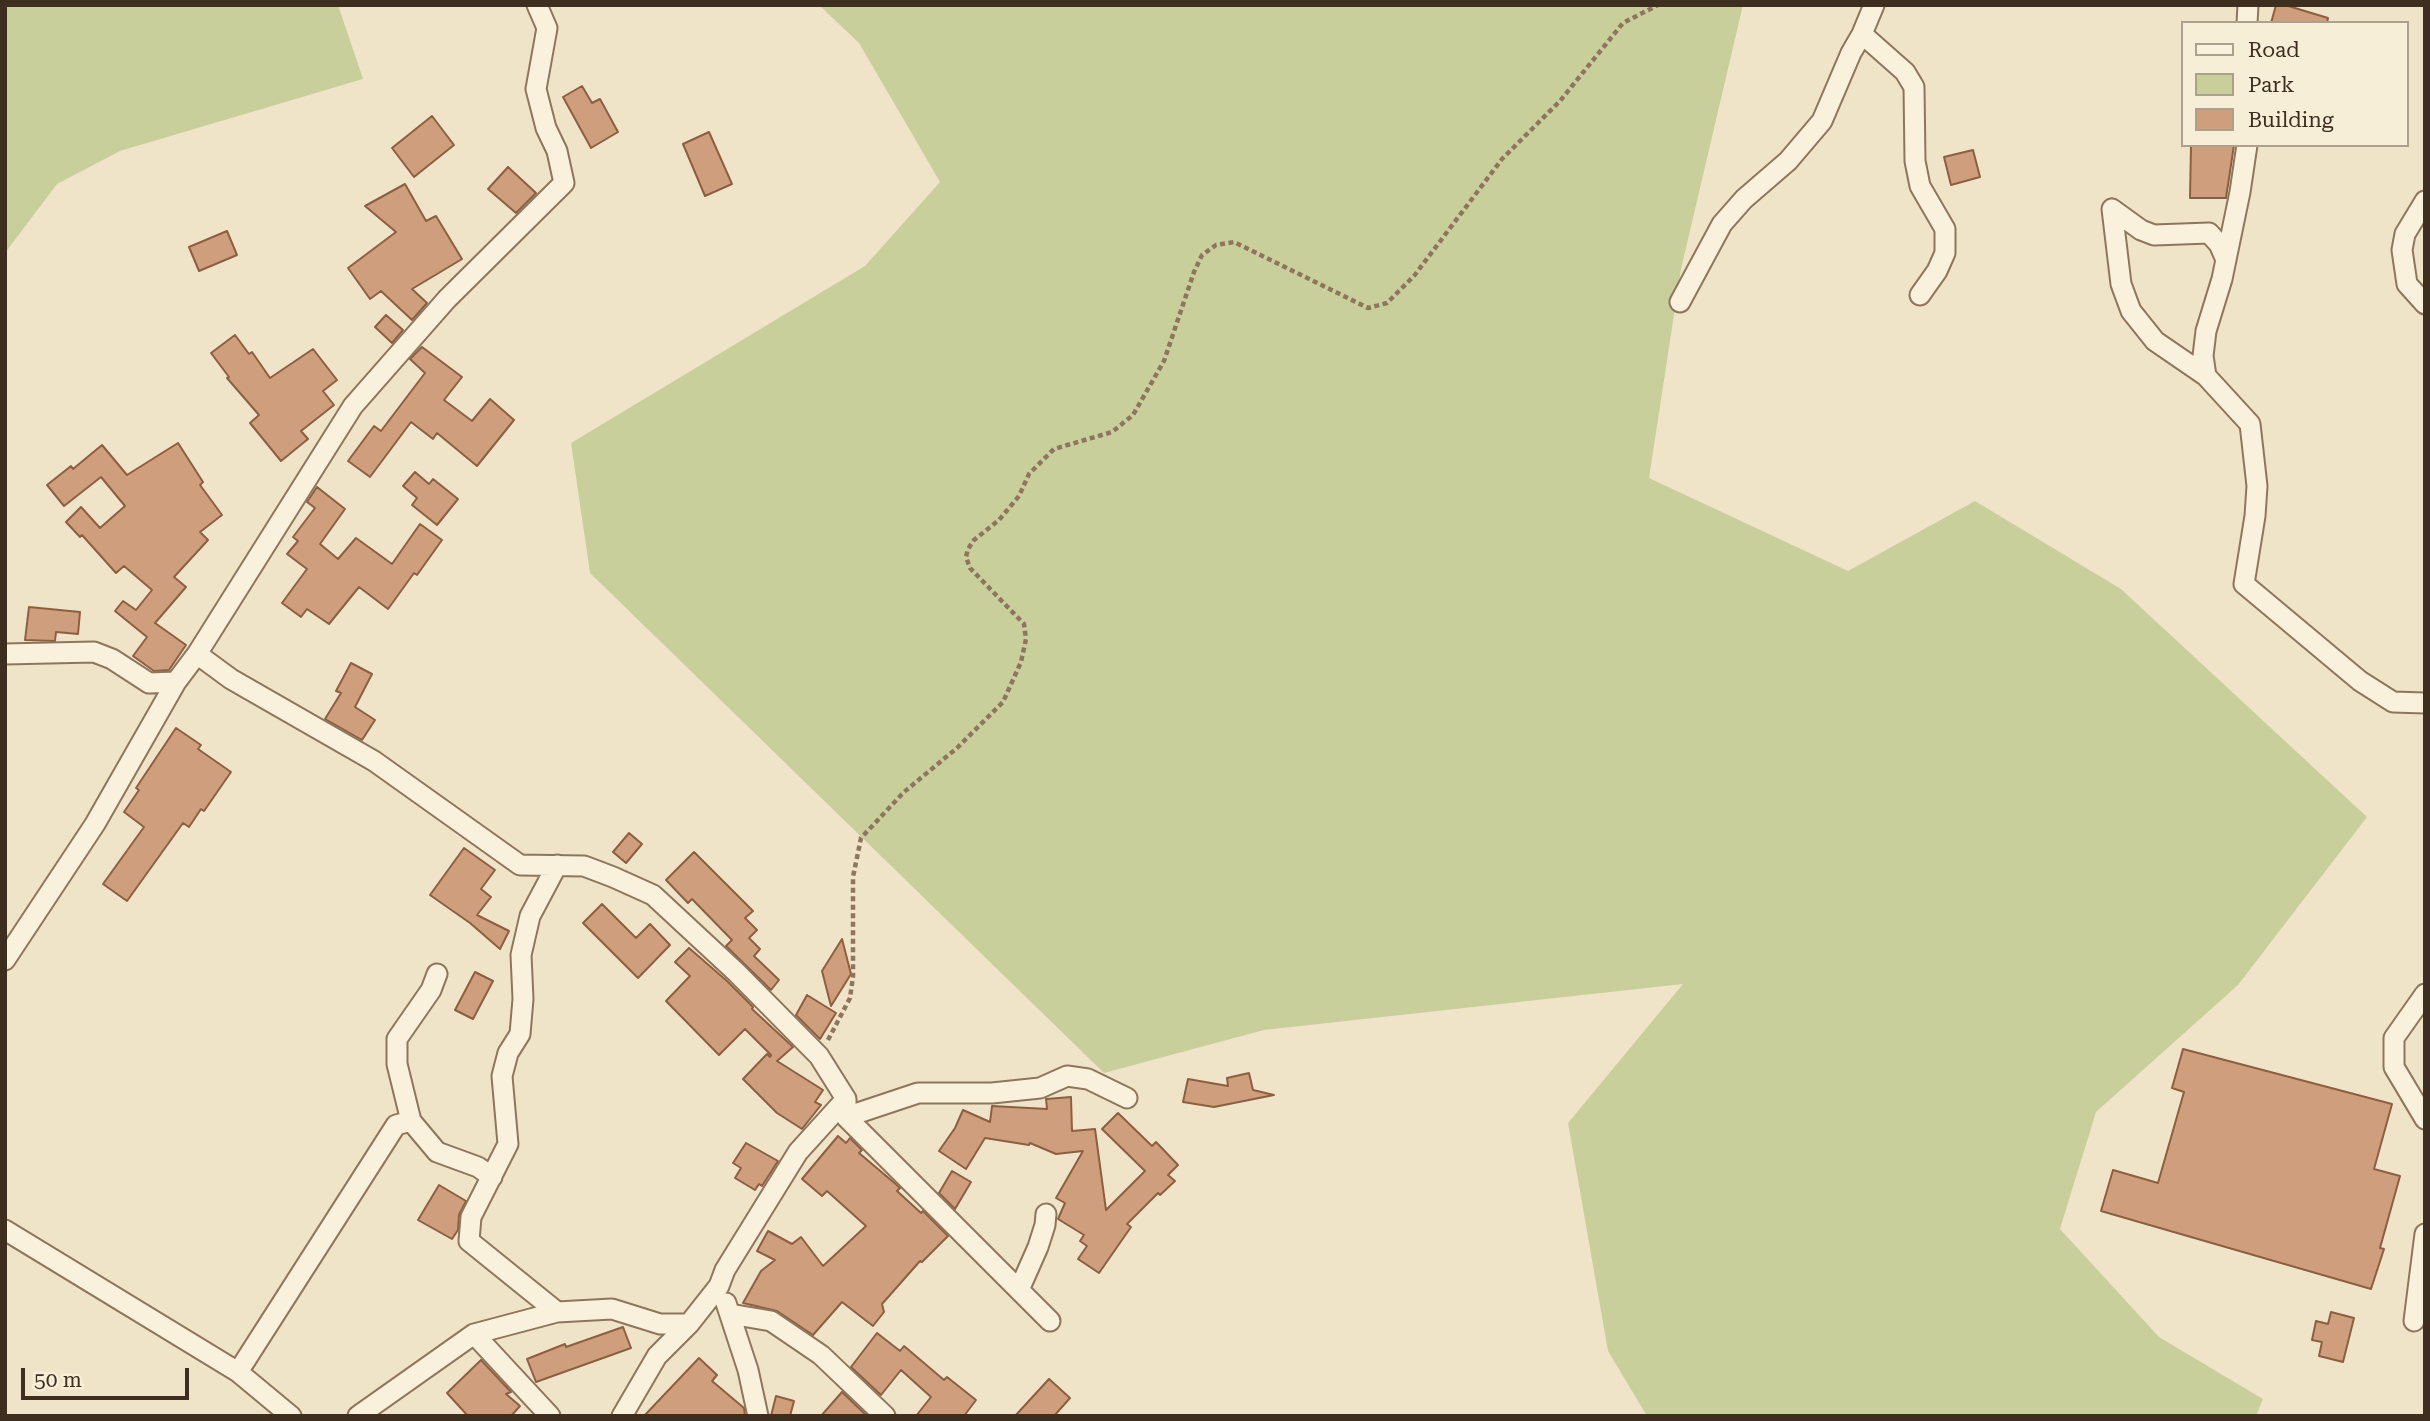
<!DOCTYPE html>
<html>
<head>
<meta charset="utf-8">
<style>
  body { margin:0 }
  #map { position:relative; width:2430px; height:1421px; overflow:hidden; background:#f0e4c8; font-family:"Roboto Serif",serif }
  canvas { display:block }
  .frame { position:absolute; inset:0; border:7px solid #3d2e20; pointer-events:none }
  .legend { position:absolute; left:2181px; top:21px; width:228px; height:126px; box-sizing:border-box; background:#f7eed8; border:2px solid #ada18e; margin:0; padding:9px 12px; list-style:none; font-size:21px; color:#3d2e20 }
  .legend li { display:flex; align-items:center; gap:14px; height:35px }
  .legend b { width:35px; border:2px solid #ada18e }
  .scale { position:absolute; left:21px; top:1368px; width:168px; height:32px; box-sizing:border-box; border:4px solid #3d2e20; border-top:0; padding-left:9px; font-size:21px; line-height:24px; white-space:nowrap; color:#3d2e20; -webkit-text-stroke:5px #f7eed8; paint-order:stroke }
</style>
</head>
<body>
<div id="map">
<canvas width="2430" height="1421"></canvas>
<div class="frame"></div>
<ul class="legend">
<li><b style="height:9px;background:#faf1dc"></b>Road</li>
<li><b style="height:19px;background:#c9cf9b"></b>Park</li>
<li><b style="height:19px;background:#cf9f7d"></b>Building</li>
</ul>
<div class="scale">50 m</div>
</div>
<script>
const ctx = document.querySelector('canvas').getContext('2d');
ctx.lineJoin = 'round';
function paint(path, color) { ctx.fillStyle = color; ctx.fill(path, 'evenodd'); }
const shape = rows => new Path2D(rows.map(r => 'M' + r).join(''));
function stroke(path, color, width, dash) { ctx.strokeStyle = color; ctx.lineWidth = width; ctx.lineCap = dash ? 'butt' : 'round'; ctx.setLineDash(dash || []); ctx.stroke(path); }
paint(shape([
  [5,5,338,5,363,79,120,151,57,184,5,253],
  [819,5,1743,5,1681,269,1649,478,1848,571,1975,501,2121,589,2367,817,2238,985,2096,1112,2060,1229,2159,1337,2263,1399,2256,1416,1647,1416,1608,1351,1568,1123,1683,984,1264,1030,1104,1073,590,573,571,443,865,266,940,182,859,43]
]), '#c9cf9b');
const building = shape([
  [2276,5,2285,5,2328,18,2327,23,2271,23,2276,5],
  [582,86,592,103,600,99,618,132,591,148,563,97,582,86],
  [432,116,454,145,414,177,392,148,432,116],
  [709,132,732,184,705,196,683,144,709,132],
  [2191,145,2234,145,2226,198,2190,198,2191,145],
  [1973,150,1980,177,1951,185,1944,157,1973,150],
  [508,167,536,193,516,213,488,189,508,167],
  [405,184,426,221,436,216,462,259,412,289,427,303,412,320,381,291,370,299,348,268,396,232,365,206,405,184],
  [227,231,237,255,199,271,189,247,227,231],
  [386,315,403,330,392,343,375,327,386,315],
  [235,335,249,354,252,352,270,378,313,349,337,380,323,391,334,405,301,431,308,439,281,461,250,423,259,415,227,378,229,377,211,353,235,335],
  [422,347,462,377,444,400,472,421,490,399,514,420,477,466,437,433,433,439,411,422,370,477,348,461,374,426,381,431,425,373,410,359,422,347],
  [178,443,203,482,200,485,222,515,200,532,208,540,174,577,186,587,155,623,186,645,169,670,154,671,133,656,147,637,115,611,123,601,136,610,152,590,124,566,116,573,82,535,80,537,66,522,81,507,100,528,125,506,101,477,64,506,47,485,71,466,73,469,102,445,127,475,178,443],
  [415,472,429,484,433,479,458,499,437,525,412,505,417,498,403,486,415,472],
  [317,487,345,509,320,544,338,559,356,538,392,564,420,524,442,540,417,575,414,573,388,609,359,587,329,624,307,609,301,617,282,603,307,569,287,554,298,541,293,537,315,508,307,502,317,487],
  [29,607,80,612,78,634,56,632,55,641,25,640,29,607],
  [351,663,372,674,355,707,375,720,362,740,325,719,341,693,336,691,351,663],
  [176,728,201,745,198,749,231,772,204,811,201,809,189,827,183,823,127,901,103,884,144,827,124,812,139,790,136,788,176,728],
  [629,833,642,844,626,863,613,852,629,833],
  [464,848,495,870,481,889,491,897,477,915,509,931,500,949,470,923,430,895,464,848],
  [694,852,753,911,745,918,757,930,749,938,760,949,754,956,779,980,771,990,726,946,732,940,692,899,688,903,666,880,694,852],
  [602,904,636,938,650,924,670,945,638,978,583,923,602,904],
  [842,939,851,974,831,1006,822,971,842,939],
  [689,948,727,981,753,1007,752,1009,793,1047,777,1061,823,1090,815,1102,821,1105,802,1129,777,1113,743,1079,767,1054,770,1057,771,1055,745,1029,719,1055,666,1001,690,976,675,962,689,948],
  [475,972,493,981,473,1019,455,1010,475,972],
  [807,995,836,1013,820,1039,796,1015,807,995],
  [2183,1049,2392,1104,2374,1169,2400,1176,2380,1248,2384,1249,2371,1289,2101,1211,2113,1170,2158,1183,2184,1092,2172,1088,2183,1049],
  [1249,1073,1253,1090,1274,1095,1214,1107,1183,1102,1188,1079,1228,1086,1227,1078,1249,1073],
  [1071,1097,1072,1131,1095,1129,1106,1210,1145,1171,1102,1129,1118,1113,1152,1146,1156,1142,1178,1165,1168,1175,1175,1181,1160,1195,1158,1193,1127,1224,1131,1227,1099,1273,1078,1259,1087,1246,1080,1241,1084,1235,1058,1219,1065,1203,1056,1198,1083,1151,1056,1154,1030,1143,1029,1145,985,1138,966,1169,939,1151,955,1128,963,1110,990,1122,992,1106,1047,1109,1046,1099,1071,1097],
  [838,1136,846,1143,850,1138,862,1150,859,1153,898,1186,900,1188,897,1191,921,1213,923,1211,948,1236,922,1262,920,1261,882,1304,884,1312,873,1326,842,1302,813,1335,777,1311,743,1303,761,1271,775,1260,757,1251,768,1231,792,1244,801,1237,823,1266,866,1226,827,1191,822,1196,802,1179,838,1136],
  [746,1143,778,1161,762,1186,759,1184,755,1190,735,1178,741,1168,733,1163,746,1143],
  [952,1171,971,1182,955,1209,939,1193,952,1171],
  [439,1185,466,1201,459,1215,458,1230,452,1239,418,1220,439,1185],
  [2331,1312,2354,1318,2343,1362,2319,1356,2322,1342,2312,1340,2316,1321,2328,1324,2331,1312],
  [623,1327,631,1348,536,1382,527,1359,565,1344,566,1347,623,1327],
  [877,1333,900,1351,904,1346,944,1380,947,1377,976,1400,964,1416,916,1416,931,1397,901,1370,881,1395,851,1367,877,1333],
  [699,1358,717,1375,712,1381,744,1408,745,1416,644,1416,699,1358],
  [481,1360,511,1392,506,1394,520,1406,511,1416,468,1416,447,1393,481,1360],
  [1049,1379,1070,1398,1054,1416,1015,1416,1049,1379],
  [842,1392,866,1415,865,1416,821,1416,842,1392],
  [776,1396,794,1401,790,1416,771,1416,776,1396]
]);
paint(building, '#cf9f7d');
stroke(building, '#8d5f41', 2);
const street = shape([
  [1874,5,1862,34,1905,72,1914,87,1915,161,1920,186,1945,229,1945,253,1937,271,1920,295],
  [2247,23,2248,5],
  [2247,145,2240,192,2222,279,2206,331,2203,356,2206,376,2250,424,2257,486,2255,516,2244,584,2360,681,2393,702,2425,703],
  [2425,201,2405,234,2402,250,2407,284,2425,304],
  [2112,209,2121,284,2131,311,2155,341,2206,376],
  [2112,209,2141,230,2154,235,2209,233,2219,244,2226,260],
  [1680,302,1722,224,1744,199,1788,161,1822,121,1851,53,1862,34],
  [5,654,94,652,112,659,149,683,176,682],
  [197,654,231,679,374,761,520,865,584,866,613,877,653,895,736,972,819,1056,846,1099,846,1117,1050,1321],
  [5,960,95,824,176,682,197,654,353,406,447,299,564,183,557,151,546,128,536,89,547,28,537,5],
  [2425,994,2394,1038,2394,1067,2425,1119],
  [846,1117,918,1093,992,1093,1040,1088,1067,1076,1088,1079,1127,1098],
  [411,1121,397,1064,397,1039,431,990,437,974],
  [5,1230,238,1372,291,1416],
  [1019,1290,1038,1247,1045,1225,1046,1214],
  [726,1303,748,1370,758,1416],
  [557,1312,469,1241,471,1217,508,1144,502,1076,508,1053,520,1034,523,999,521,955,530,916,557,865],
  [730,1314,771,1321,821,1355,885,1416],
  [2414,1321,2425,1234],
  [474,1334,550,1416],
  [238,1372,396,1125,411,1121,437,1152,478,1167,492,1177],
  [358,1416,474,1334,557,1312,612,1309,660,1324,689,1324],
  [622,1416,657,1356,689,1324,719,1286,725,1270,798,1152,846,1099]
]);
stroke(street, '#8d765c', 23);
stroke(shape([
  [828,1040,850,998,853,977,853,877,861,838,904,792,957,748,1003,702,1021,662,1026,639,1024,624,970,568,966,557,968,549,974,540,999,520,1019,496,1029,474,1054,449,1112,432,1133,415,1164,361,1194,272,1202,255,1216,245,1234,242,1368,308,1387,303,1414,276,1502,159,1560,101,1623,23,1658,5]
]), '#8d765c', 4.5, [5, 3.5]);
stroke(street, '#faf1dc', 19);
</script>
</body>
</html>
